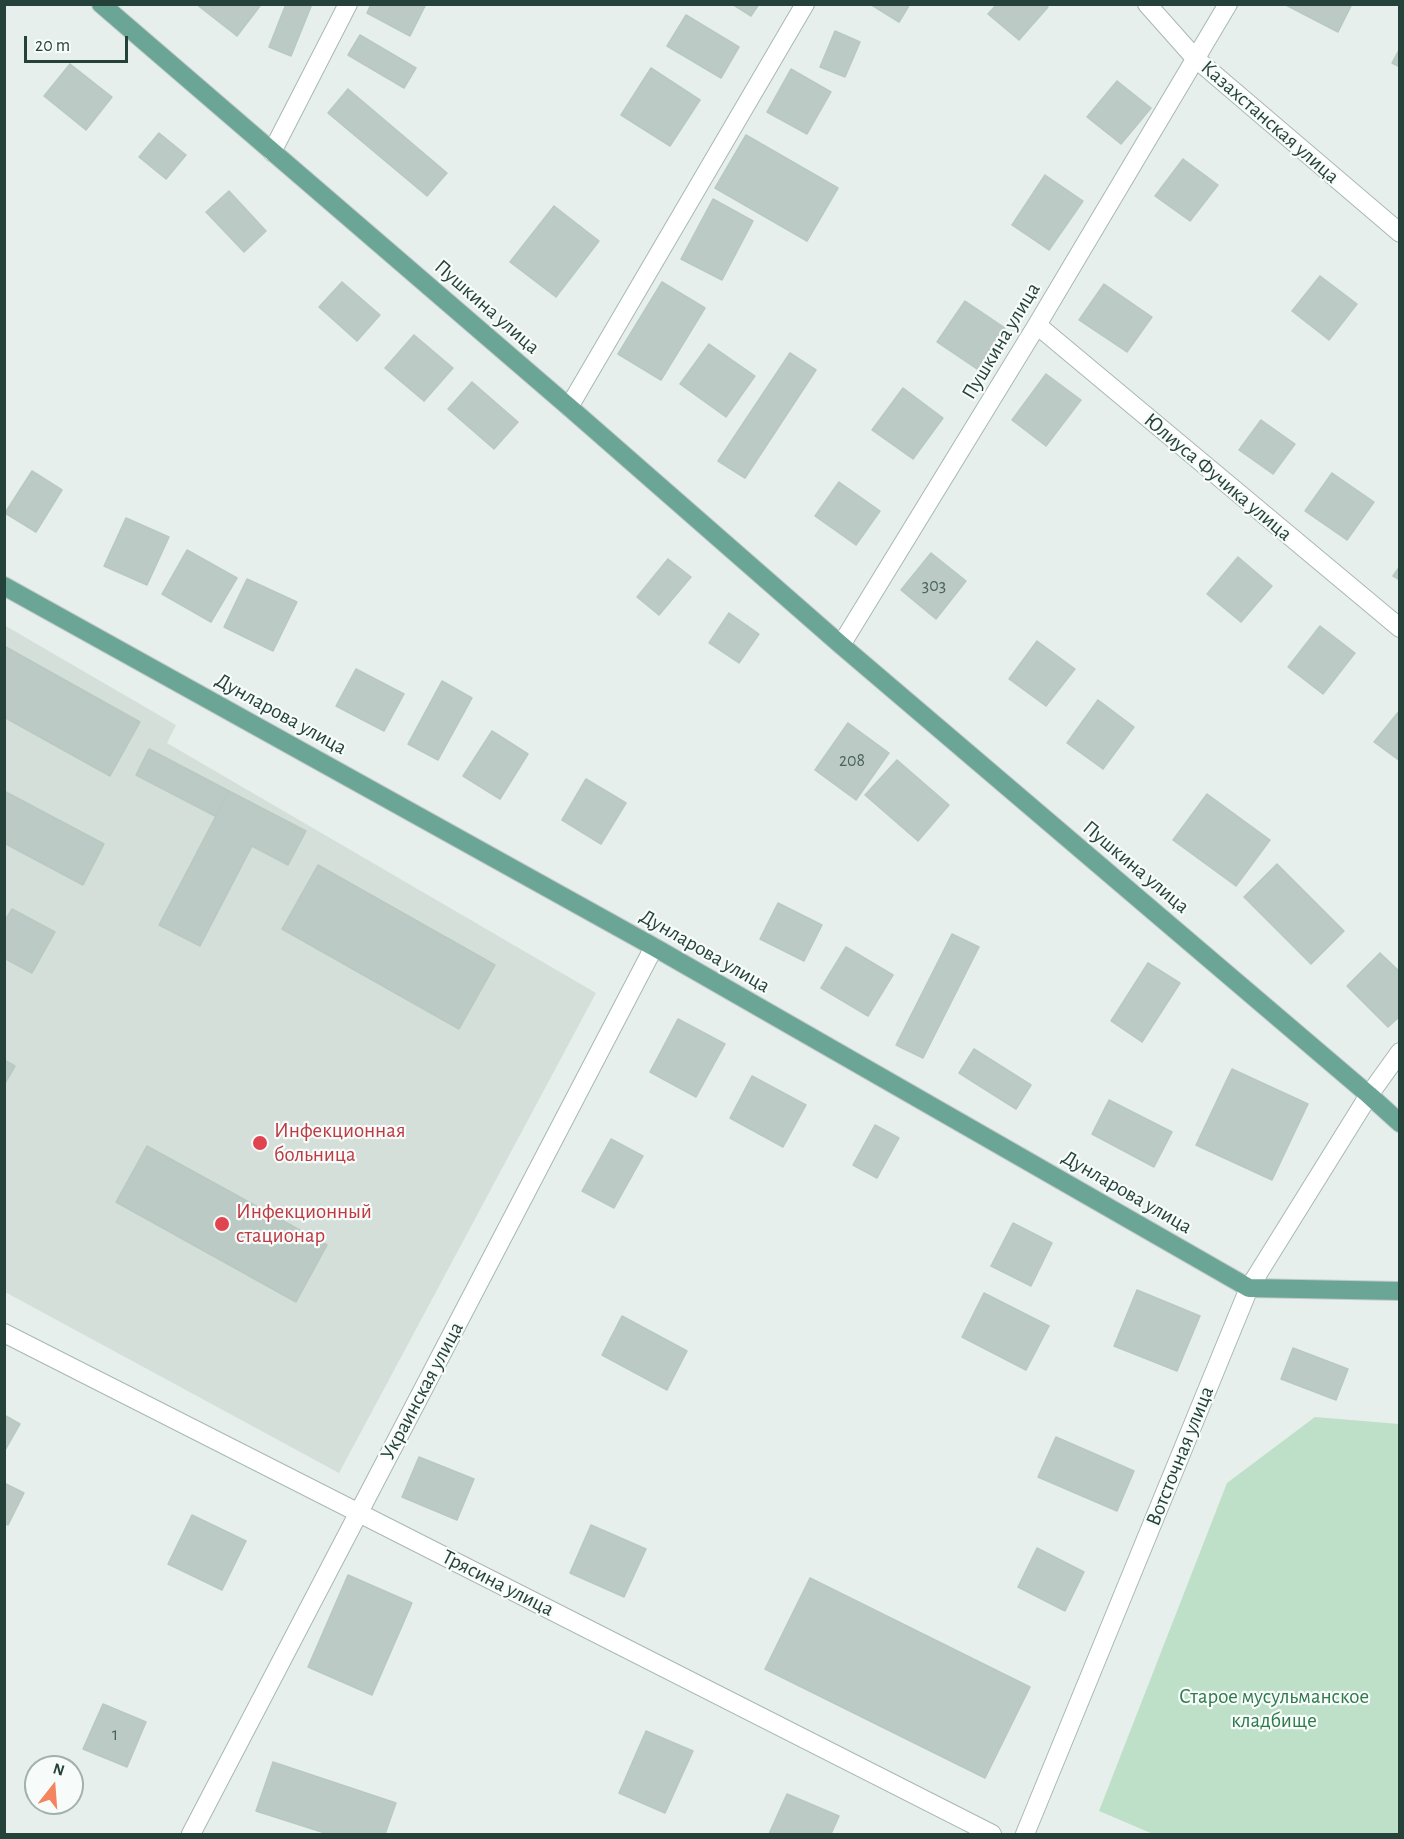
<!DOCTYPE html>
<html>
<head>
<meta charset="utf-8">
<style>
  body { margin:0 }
  #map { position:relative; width:1404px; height:1839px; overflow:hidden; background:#e6efeb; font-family:"Alegreya Sans",sans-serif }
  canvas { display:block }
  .frame { position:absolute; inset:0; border:6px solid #24423a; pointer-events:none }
  .north { position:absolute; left:24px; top:1755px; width:60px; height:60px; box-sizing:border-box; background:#f7fbf9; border:2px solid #a3b1ad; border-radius:50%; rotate:17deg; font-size:16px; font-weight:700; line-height:24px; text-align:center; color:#24423a }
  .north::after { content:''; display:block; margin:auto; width:21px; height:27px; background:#f4845f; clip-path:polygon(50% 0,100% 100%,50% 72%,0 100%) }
  .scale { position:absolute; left:24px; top:36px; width:104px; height:27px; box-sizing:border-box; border:3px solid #24423a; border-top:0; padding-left:8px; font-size:18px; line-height:21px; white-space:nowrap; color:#24423a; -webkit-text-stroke:4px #f7fbf9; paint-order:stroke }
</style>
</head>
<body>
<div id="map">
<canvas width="1404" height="1839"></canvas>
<div class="frame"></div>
<div class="north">N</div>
<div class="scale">20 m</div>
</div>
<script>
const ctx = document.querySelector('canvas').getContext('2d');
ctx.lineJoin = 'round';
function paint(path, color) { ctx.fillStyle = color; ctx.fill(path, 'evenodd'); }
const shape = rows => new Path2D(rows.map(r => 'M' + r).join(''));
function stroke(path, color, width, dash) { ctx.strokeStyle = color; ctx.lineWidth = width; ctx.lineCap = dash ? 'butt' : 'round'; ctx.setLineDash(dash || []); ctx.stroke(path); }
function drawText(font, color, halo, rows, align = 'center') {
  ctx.font = font + ' "Alegreya Sans",sans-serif'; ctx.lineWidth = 4.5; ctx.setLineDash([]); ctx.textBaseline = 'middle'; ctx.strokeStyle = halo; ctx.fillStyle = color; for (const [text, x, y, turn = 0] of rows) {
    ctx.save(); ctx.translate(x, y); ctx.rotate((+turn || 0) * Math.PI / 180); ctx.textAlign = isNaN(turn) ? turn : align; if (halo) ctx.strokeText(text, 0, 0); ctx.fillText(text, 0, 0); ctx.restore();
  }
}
paint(shape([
  [4,625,176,725,167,743,596,993,339,1473,5,1292]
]), '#d4dfda');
paint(shape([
  [1315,1417,1399,1424,1399,1834,1153,1834,1099,1811,1227,1483]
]), '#bfe0c8');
const building = shape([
  [196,4,259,4,260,6,237,36,196,4],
  [286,4,312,4,291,56,269,47,286,4],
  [371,4,426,4,410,36,367,13,371,4],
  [732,4,759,4,751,16,732,4],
  [870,4,910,4,899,22,870,4],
  [997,4,1046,4,1048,7,1019,40,988,14,997,4],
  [1284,4,1352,4,1338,32,1284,4],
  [686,15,739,47,721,78,667,46,686,15],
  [835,31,860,42,845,77,820,67,835,31],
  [360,35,416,68,404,88,348,55,360,35],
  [1400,48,1400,67,1392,63,1400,48],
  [70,64,112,97,86,130,44,96,70,64],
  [651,68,700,100,670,146,621,115,651,68],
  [791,69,831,92,807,134,767,112,791,69],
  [1117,81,1151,108,1121,144,1087,117,1117,81],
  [348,89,447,173,427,196,328,113,348,89],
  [159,133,186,155,166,179,139,157,159,133],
  [746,135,838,188,807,241,715,188,746,135],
  [1183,159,1218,185,1190,221,1155,196,1183,159],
  [1045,175,1083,201,1049,250,1012,225,1045,175],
  [229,191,266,231,244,252,206,212,229,191],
  [713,199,753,221,722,280,681,259,713,199],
  [554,206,599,241,556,297,510,262,554,206],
  [1320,276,1357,304,1329,340,1292,311,1320,276],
  [342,282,380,315,357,341,319,307,342,282],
  [662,282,705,308,661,380,618,354,662,282],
  [1104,284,1152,317,1127,352,1079,320,1104,284],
  [965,301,1005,328,977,369,937,342,965,301],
  [414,335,453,368,424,401,385,368,414,335],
  [709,344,755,376,726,417,680,384,709,344],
  [790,353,816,370,745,478,718,461,790,353],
  [1046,374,1081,400,1046,446,1012,420,1046,374],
  [472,382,518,422,494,449,448,409,472,382],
  [903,388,943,418,913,459,872,430,903,388],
  [1261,420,1295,444,1273,474,1239,450,1261,420],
  [32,471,62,490,36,532,5,513,32,471],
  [1332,473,1374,502,1347,540,1305,511,1332,473],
  [839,482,880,511,856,545,815,516,839,482],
  [126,518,169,537,147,585,104,566,126,518],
  [187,550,237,578,211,622,162,594,187,550],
  [931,553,966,581,936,619,901,590,931,553],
  [1238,557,1272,586,1241,622,1207,594,1238,557],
  [668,559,691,577,659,615,637,597,668,559],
  [1400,566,1400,580,1393,576,1400,566],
  [247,579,297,602,273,651,224,627,247,579],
  [729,613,759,634,739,663,709,643,729,613],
  [1320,626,1355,653,1323,694,1288,667,1320,626],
  [1037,641,1075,669,1046,706,1009,679,1037,641],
  [4,646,140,722,110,776,4,717,4,646],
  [356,669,404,694,384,731,336,706,356,669],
  [442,681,472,698,438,760,408,744,442,681],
  [1098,700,1134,727,1103,769,1067,743,1098,700],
  [1400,710,1400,761,1374,742,1400,710],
  [848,723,889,753,856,800,815,770,848,723],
  [492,731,528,754,500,799,463,776,492,731],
  [149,749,229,791,215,816,136,775,149,749],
  [897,760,949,805,918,841,865,795,897,760],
  [586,779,626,803,601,844,562,820,586,779],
  [4,791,104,844,83,885,4,843,4,791],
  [229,791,306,831,288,865,252,846,200,946,159,925,229,791],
  [1207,794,1270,840,1236,886,1173,840,1207,794],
  [1277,864,1344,931,1311,964,1244,897,1277,864],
  [318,865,495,965,459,1029,282,929,318,865],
  [778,903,822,925,804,961,760,939,778,903],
  [12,909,55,932,32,973,4,958,4,922,12,909],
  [952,934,979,947,923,1058,896,1045,952,934],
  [846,947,893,975,868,1016,821,988,846,947],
  [1380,953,1400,972,1400,1016,1388,1027,1347,986,1380,953],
  [1148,963,1180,983,1142,1042,1111,1021,1148,963],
  [678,1019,725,1044,696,1097,650,1072,678,1019],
  [974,1049,1031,1085,1016,1109,959,1073,974,1049],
  [4,1060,15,1066,4,1085,4,1060],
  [1232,1069,1308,1104,1272,1180,1196,1145,1232,1069],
  [752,1076,806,1105,783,1147,730,1118,752,1076],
  [1109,1100,1172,1132,1154,1167,1092,1134,1109,1100],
  [875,1125,899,1138,877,1178,853,1165,875,1125],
  [611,1139,643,1156,614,1208,582,1191,611,1139],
  [147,1146,327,1245,296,1302,116,1202,147,1146],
  [1013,1223,1052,1243,1031,1286,991,1266,1013,1223],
  [1137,1290,1200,1316,1177,1371,1114,1346,1137,1290],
  [984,1293,1049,1326,1026,1370,962,1337,984,1293],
  [622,1316,687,1351,667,1390,602,1355,622,1316],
  [1293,1348,1348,1369,1336,1400,1281,1379,1293,1348],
  [4,1415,20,1424,4,1452,4,1415],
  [1056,1437,1134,1471,1117,1511,1038,1477,1056,1437],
  [419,1457,474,1479,457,1520,402,1497,419,1457],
  [4,1483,24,1493,8,1525,4,1523,4,1483],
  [192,1515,246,1541,222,1590,168,1564,192,1515],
  [591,1525,646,1549,624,1597,570,1573,591,1525],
  [1037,1548,1084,1572,1065,1611,1018,1587,1037,1548],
  [348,1575,412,1603,372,1695,308,1667,348,1575],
  [810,1578,1030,1687,985,1778,765,1669,810,1578],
  [103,1704,146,1722,127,1767,83,1749,103,1704],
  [646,1731,693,1751,665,1813,619,1793,646,1731],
  [273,1762,396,1803,385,1834,328,1834,256,1811,273,1762],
  [787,1794,839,1816,831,1834,769,1834,787,1794]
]);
paint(building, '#bbcac4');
stroke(building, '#b8c9c2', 1.5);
const minor = shape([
  [1147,4,1195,58,1400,233],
  [272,152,348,4],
  [1037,325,1400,628],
  [569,407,805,4],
  [841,645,1037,325,1228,4],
  [4,1333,992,1834],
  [191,1834,654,947],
  [1025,1834,1249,1288,1369,1095,1400,1052]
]);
const major = shape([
  [101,4,569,407,841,645,1369,1095,1400,1123],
  [4,586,654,947,1249,1288,1400,1291]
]);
stroke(minor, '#a8b8b2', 20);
stroke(major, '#c2cac8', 20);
stroke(minor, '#fff', 18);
stroke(major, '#6aa596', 18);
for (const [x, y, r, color] of [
  [260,1143,8,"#e0444e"],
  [222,1224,8,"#e0444e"]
]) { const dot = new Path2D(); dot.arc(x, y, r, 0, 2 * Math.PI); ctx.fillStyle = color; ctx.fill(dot); stroke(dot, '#f7fbf9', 2); }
drawText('18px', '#4a645c', null, [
  ["303",934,586],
  ["208",852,761],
  ["1",115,1735]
]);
drawText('21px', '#24423a', '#f7fbf9', [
  ["Казахстанская улица",1270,122,41],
  ["Пушкина улица",487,307,41],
  ["Пушкина улица",1001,341,-59],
  ["Юлиуса Фучика улица",1218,477,40],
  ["Дунларова улица",281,714,29],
  ["Пушкина улица",1136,867,40],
  ["Дунларова улица",705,951,30],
  ["Дунларова улица",1127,1192,30],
  ["Украинская улица",422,1391,-62],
  ["Вотсточная улица",1180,1456,-68],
  ["Трясина улица",498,1583,27]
]);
drawText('21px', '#be3a42', '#f7fbf9', [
  ["Инфекционная",274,1131],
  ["больница",274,1155],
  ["Инфекционный",236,1212],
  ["стационар",236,1236]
], 'left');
drawText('21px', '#2d7a4b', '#f7fbf9', [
  ["Старое мусульманское",1274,1697],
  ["кладбище",1274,1721]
]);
</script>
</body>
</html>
